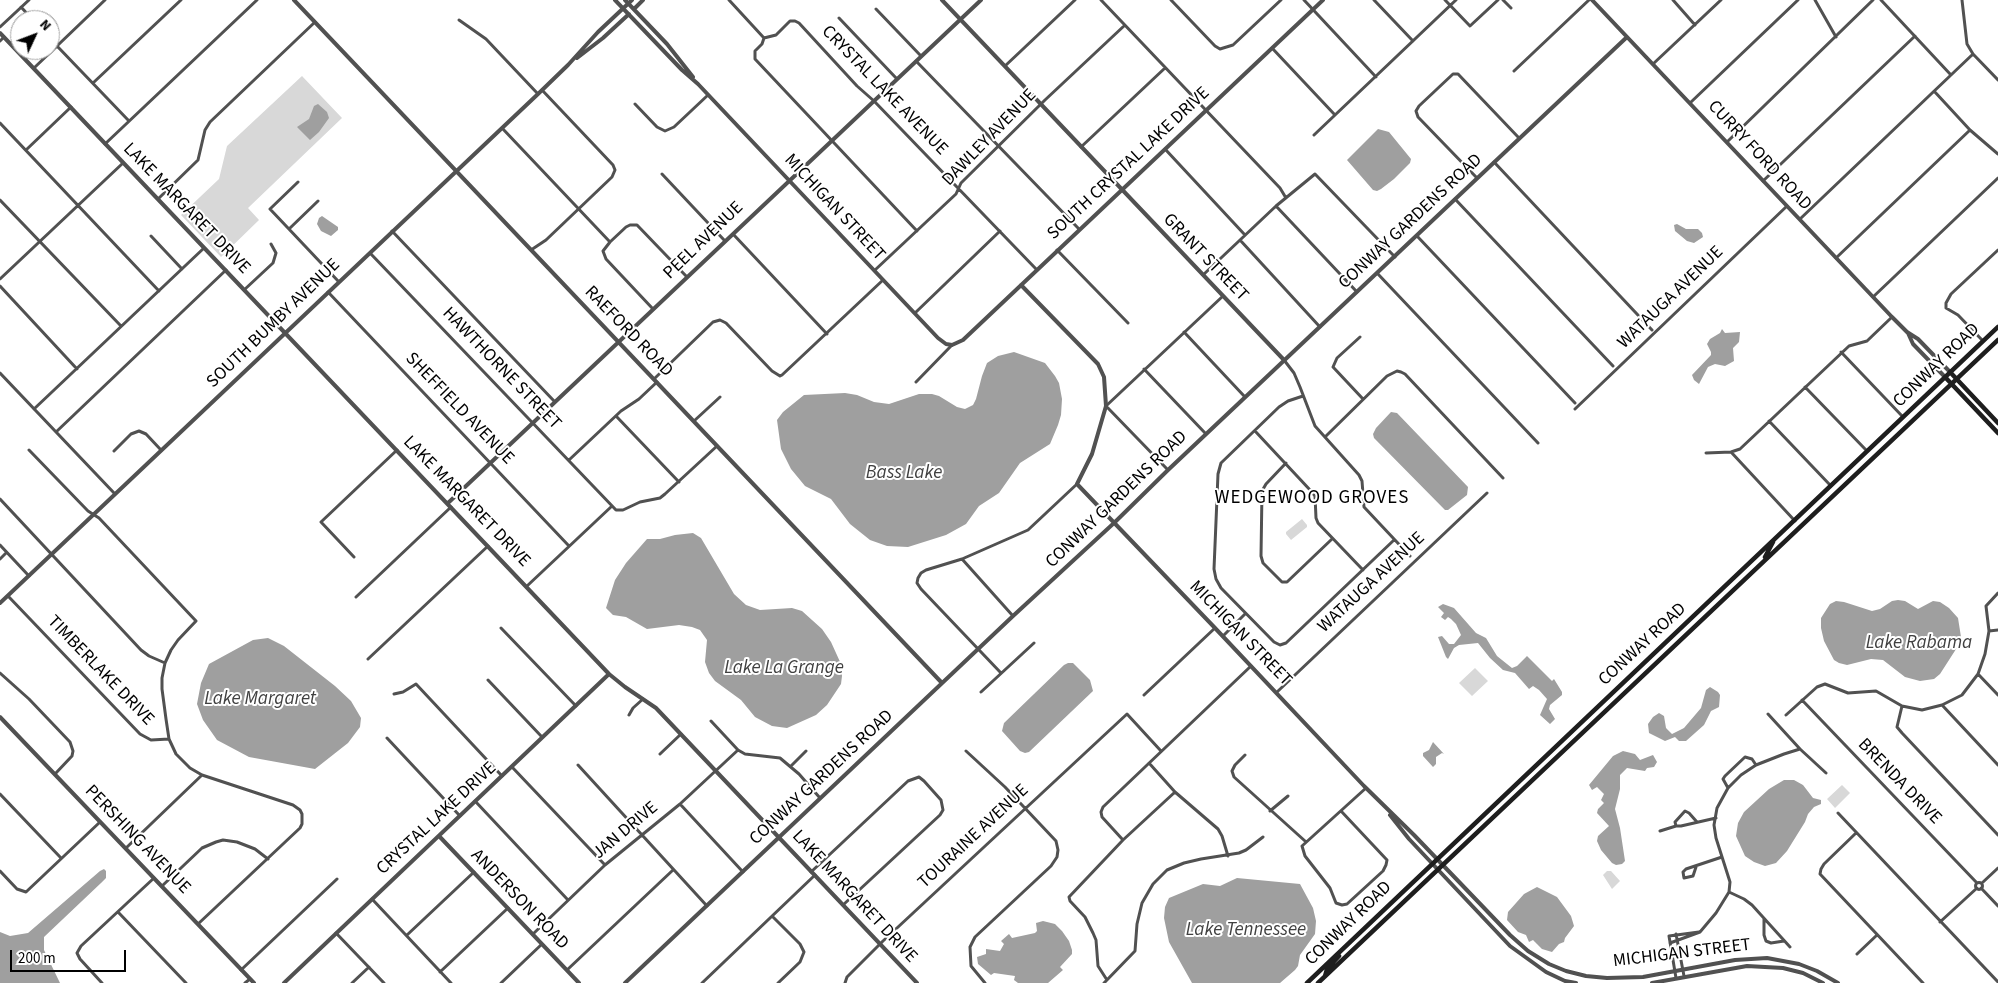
<!DOCTYPE html>
<html>
<head>
<meta charset="utf-8">
<style>
  body { margin:0 }
  #map { position:relative; width:1998px; height:983px; overflow:hidden; background:#fff; font-family:"Source Sans 3",sans-serif }
  canvas { display:block }
  .north { position:absolute; left:10px; top:10px; width:50px; height:50px; box-sizing:border-box; background:#fff; border:1px solid #999; border-radius:50%; rotate:47deg; font-size:14px; font-weight:700; line-height:20px; text-align:center; color:#000 }
  .north::after { content:''; display:block; margin:auto; width:18px; height:22px; background:#000; clip-path:polygon(50% 0,100% 100%,50% 72%,0 100%) }
  .scale { position:absolute; left:10px; top:950px; width:116px; height:22px; box-sizing:border-box; border:2px solid #000; border-top:0; padding-left:6px; font-size:15px; line-height:18px; white-space:nowrap; color:#000; -webkit-text-stroke:4px #fff; paint-order:stroke }
</style>
</head>
<body>
<div id="map">
<canvas width="1998" height="983"></canvas>
<div class="north">N</div>
<div class="scale">200 m</div>
</div>
<script>
const ctx = document.querySelector('canvas').getContext('2d');
ctx.lineJoin = 'round';
function paint(path, color) { ctx.fillStyle = color; ctx.fill(path, 'evenodd'); }
const shape = rows => new Path2D(rows.map(r => 'M' + r).join(''));
function stroke(path, color, width, dash) { ctx.strokeStyle = color; ctx.lineWidth = width; ctx.lineCap = dash ? 'butt' : 'round'; ctx.setLineDash(dash || []); ctx.stroke(path); }
function drawText(font, color, halo, rows, align = 'center') {
  ctx.font = font + ' "Source Sans 3",sans-serif'; ctx.lineWidth = 4; ctx.setLineDash([]); ctx.textBaseline = 'middle'; ctx.strokeStyle = halo; ctx.fillStyle = color; for (const [text, x, y, turn = 0] of rows) {
    ctx.save(); ctx.translate(x, y); ctx.rotate((+turn || 0) * Math.PI / 180); ctx.textAlign = isNaN(turn) ? turn : align; if (halo) ctx.strokeText(text, 0, 0); ctx.fillText(text, 0, 0); ctx.restore();
  }
}
paint(shape([
  [302,76,342,118,248,208,259,220,221,257,181,215,219,179,227,146],
  [1302,519,1307,525,1307,527,1291,540,1286,534,1286,532],
  [1475,668,1488,681,1472,696,1459,683],
  [1842,785,1850,793,1835,808,1827,799],
  [1607,871,1611,871,1620,881,1612,889,1603,875]
]), '#d8d8d8');
paint(shape([
  [318,104,327,112,329,118,319,132,310,140,297,127,309,119,314,106],
  [1378,129,1389,132,1411,159,1410,163,1394,179,1381,189,1377,191,1373,190,1347,160],
  [322,216,338,227,338,230,331,236,321,231,317,224,319,218],
  [1677,224,1686,229,1698,229,1702,233,1703,237,1694,243,1687,241,1675,231,1674,225],
  [1722,329,1725,333,1740,332,1739,342,1733,348,1734,361,1725,366,1715,364,1708,367,1699,384,1694,380,1692,375,1711,355,1711,352,1707,344,1710,339,1720,333],
  [1014,352,1045,363,1055,376,1059,383,1062,399,1061,415,1058,425,1050,444,1020,463,999,493,979,506,966,524,946,535,908,547,887,546,870,540,850,524,831,499,805,486,791,469,781,449,777,420,783,412,804,395,845,393,857,395,874,402,889,404,919,394,932,394,939,396,957,407,965,409,973,405,976,399,982,376,987,363,998,356],
  [1391,412,1397,413,1468,487,1467,495,1448,510,1445,510,1374,438,1373,434,1376,428],
  [693,533,701,538,734,594,746,605,760,610,792,608,802,611,822,629,831,642,841,664,842,676,841,684,827,705,816,715,787,728,772,726,755,717,741,700,715,681,709,673,705,662,707,640,700,630,692,627,679,625,647,629,626,617,613,615,606,608,615,580,626,563,647,539,660,539,675,535],
  [1898,600,1905,601,1918,609,1933,601,1940,602,1949,608,1958,618,1961,637,1958,646,1940,674,1934,679,1920,681,1905,677,1883,660,1871,659,1847,665,1839,663,1834,660,1824,641,1821,628,1821,618,1830,604,1836,601,1844,602,1872,611,1880,609,1892,601],
  [1443,604,1454,608,1476,633,1486,638,1497,656,1512,668,1517,666,1527,656,1552,681,1554,679,1562,692,1562,695,1550,705,1549,709,1555,719,1550,724,1540,715,1547,699,1539,690,1533,686,1529,689,1515,673,1503,670,1490,658,1478,643,1459,645,1454,648,1448,659,1446,657,1438,637,1442,636,1449,644,1454,644,1461,635,1456,624,1451,619,1448,617,1445,620,1441,617,1444,613,1438,607],
  [268,638,284,646,335,686,351,701,361,718,360,727,348,743,315,769,249,757,217,740,203,720,197,704,201,683,209,664,253,640],
  [1068,663,1073,663,1090,680,1093,691,1029,752,1025,753,1020,751,1002,731,1004,723,1064,665],
  [1710,687,1718,692,1720,695,1719,707,1711,711,1704,725,1686,741,1679,741,1675,737,1665,741,1649,733,1648,724,1653,717,1659,713,1664,716,1666,728,1672,734,1684,728,1701,708,1706,690],
  [1433,742,1444,754,1442,753,1436,757,1436,764,1433,767,1423,756,1423,753,1429,750],
  [1623,751,1635,754,1640,760,1653,755,1657,762,1654,767,1647,768,1645,771,1627,768,1620,775,1620,789,1615,809,1620,828,1625,861,1622,864,1616,865,1612,863,1601,850,1597,841,1598,836,1609,826,1597,813,1598,809,1604,803,1601,800,1604,794,1597,787,1592,790,1589,785,1613,756],
  [1784,780,1794,780,1803,785,1813,798,1821,800,1821,804,1814,807,1808,814,1805,822,1787,851,1776,863,1765,866,1754,862,1745,856,1736,836,1738,823,1744,812,1769,789],
  [104,869,106,871,106,878,101,883,44,937,44,950,60,983,0,983,0,932,10,936,28,933,100,871],
  [1237,878,1300,884,1313,908,1316,921,1315,934,1300,955,1298,966,1295,970,1280,983,1192,983,1169,942,1164,918,1165,907,1169,898,1203,884,1220,886],
  [1537,887,1557,897,1571,916,1574,926,1565,938,1564,942,1559,944,1552,952,1542,949,1533,940,1529,942,1526,935,1518,932,1507,920,1508,912,1524,894],
  [1043,921,1055,924,1062,931,1069,941,1072,950,1072,954,1060,967,1063,970,1048,983,1018,983,1014,980,1015,976,994,973,991,975,978,964,977,957,986,954,986,949,1000,951,1004,944,1001,941,1009,934,1012,938,1035,933,1037,931,1036,923]
]), '#9f9f9f');
stroke(shape([
  [729,0,764,38],
  [1101,0,1280,188,1286,198],
  [1171,0,1215,46,1220,49,1233,45,1281,0],
  [1304,0,1376,77],
  [1374,0,1413,41],
  [1445,0,1470,26,1498,0],
  [1503,0,1511,8],
  [1673,0,1695,25],
  [1815,0,1836,37],
  [1881,0,1951,75],
  [1962,0,1967,44,1973,54,1998,80],
  [21,7,33,20],
  [876,9,921,56],
  [839,18,897,79],
  [459,20,486,39,538,94],
  [0,27,29,0],
  [764,38,776,35,790,21,795,21,799,23,857,86,874,101,1037,270],
  [764,38,762,44,755,51,755,59,917,231],
  [0,41,4,37],
  [57,46,129,121],
  [1272,48,1335,115],
  [916,61,1079,229],
  [1653,64,1721,0],
  [1005,66,1075,0],
  [34,68,105,0],
  [1514,71,1589,0],
  [93,83,181,0],
  [1934,91,1970,130,1998,154],
  [1690,103,1798,0],
  [635,104,657,127,665,131,674,127,708,95],
  [0,123,159,291],
  [502,128,610,242],
  [1314,135,1456,0],
  [1727,142,1873,0],
  [105,144,257,0],
  [1081,147,1165,68],
  [1165,149,1245,235],
  [26,150,71,107],
  [1494,162,1652,330],
  [662,174,725,241],
  [1477,178,1418,117,1416,111,1419,106,1453,74,1458,74,1519,138],
  [1763,181,1915,36],
  [298,182,270,209,339,282],
  [158,199,198,160,205,130,210,122,315,22],
  [1455,199,1613,366],
  [0,200,121,326],
  [1276,206,1357,292],
  [1800,219,1973,54],
  [289,229,318,201],
  [392,231,555,402],
  [733,234,827,334],
  [151,236,182,269],
  [1417,236,1575,403],
  [1240,240,1320,327],
  [531,250,546,240,612,177,615,170,613,165,542,90],
  [1057,250,1128,323],
  [370,253,616,510,623,510,640,502,660,498,665,494,717,446],
  [1836,258,1970,130],
  [875,270,956,194,961,183,1045,100,1125,25],
  [1377,273,1538,443],
  [1203,275,1276,206,1315,174,1395,257],
  [0,279,123,163],
  [0,286,77,369],
  [244,290,273,263,276,253,271,244],
  [328,292,569,546],
  [1873,297,1998,178],
  [653,309,606,259,603,251,610,242,626,227,630,225,637,225,687,277],
  [915,313,1000,231],
  [1184,332,1245,397],
  [1360,337,1337,358,1333,367,1363,399],
  [1983,341,1958,315,1946,308,1946,303,1951,294,1998,250],
  [1841,352,1903,417],
  [1284,360,1294,373,1300,387,1315,426,1359,475,1362,481,1364,507,1410,556],
  [1144,369,1206,434],
  [0,373,115,494],
  [654,379,713,322,720,320,726,323,772,371,780,376,782,375,883,280],
  [916,382,952,345],
  [1805,387,1867,451],
  [1303,396,1288,401,1279,407,1221,463,1218,474,1214,569,1216,579,1221,588,1274,642,1280,645,1286,643,1394,540],
  [34,409,204,248],
  [1575,409,1787,206],
  [616,416,679,482],
  [694,421,720,397],
  [1769,421,1831,486],
  [1255,431,1311,491,1315,496,1316,518,1318,523,1363,570],
  [56,432,226,270],
  [1325,437,1387,376,1397,371,1401,372,1405,374,1503,478],
  [29,450,88,511,99,518,196,621,178,640,171,650,165,663,162,678,162,689,166,719,169,739,176,754,190,768,202,775,293,805,300,810,302,814,302,824,300,828,198,924],
  [114,451,131,434,139,431,146,434,161,450],
  [1731,452,1795,521],
  [1706,453,1731,452,1740,449,1849,346,1867,341,1892,317],
  [569,460,621,411,639,399,657,382],
  [1286,463,1266,484,1262,491,1261,556,1263,563,1282,582,1287,582,1332,539],
  [1168,470,1106,406,1223,296],
  [0,499,141,650,149,656,165,663],
  [0,545,29,576],
  [354,557,321,522,397,450],
  [0,559,6,553],
  [962,559,1013,616],
  [527,586,612,506],
  [8,596,140,734,151,740,169,739],
  [356,597,451,507],
  [501,628,576,706],
  [1989,631,1998,630],
  [1223,636,1245,614],
  [368,659,488,546],
  [0,673,29,699,70,742,73,751,72,756,55,774],
  [1001,673,921,589,917,583,918,578,921,573,926,570,962,559,1028,530,1077,484],
  [1978,674,1998,695],
  [488,680,542,737],
  [981,692,1034,643],
  [1277,692,1487,493],
  [394,694,403,692,416,684,502,776],
  [1144,695,1215,628],
  [1802,700,1977,883],
  [1942,705,1998,765],
  [1902,706,1897,727,1902,733,1998,835],
  [1768,714,1800,749],
  [629,715,633,708,643,699],
  [1786,715,1817,687,1825,684,1848,693,1876,691,1902,706,1922,710,1942,705,1962,695,1978,674,1985,654,1989,631,1986,606,1998,593],
  [711,721,738,750,745,754,780,758,799,774,820,798],
  [387,738,460,816],
  [966,751,1005,787,1056,841,1058,850,1057,857,1051,866,975,937,970,947,971,966,985,983],
  [660,754,681,734],
  [1245,755,1235,765,1232,771,1234,777,1305,841],
  [1149,763,1175,792,1218,829,1222,836,1228,856],
  [578,765,707,906],
  [791,766,806,751],
  [512,767,605,865],
  [1728,788,1723,779,1725,776,1745,757,1752,759,1756,765],
  [0,794,61,858],
  [475,801,568,900],
  [680,804,743,872],
  [1270,811,1288,796],
  [1341,811,1387,860,1386,865,1383,871,1347,904,1342,905,1336,903,1330,888,1305,856,1302,846,1366,788],
  [1838,813,1998,982],
  [1697,822,1689,813,1685,811,1675,822,1676,826,1681,826,1716,818],
  [1660,831,1676,826],
  [1856,833,1824,864,1821,869,1820,874,1923,983],
  [1123,840,1102,817,1101,812,1103,807,1251,666],
  [126,848,202,775],
  [1696,867,1693,876,1684,878,1683,872,1686,869,1722,857],
  [0,871,17,889,26,892,100,822],
  [811,872,908,781,919,777,924,781,941,800,943,810,940,815,843,905],
  '1975.5 886a3.5 3.5 0 1 1 7 0a3.5 3.5 0 1 1-7 0Z',
  [1982,883,1998,868],
  [162,886,202,848,216,842,223,840,237,842,255,849,268,859],
  [1981,888,1998,906],
  [1729,892,1744,899,1752,905,1790,947],
  [372,899,451,983],
  [118,912,186,983],
  [773,917,800,944,804,952,800,962,778,983],
  [1764,919,1764,935,1766,941,1771,943,1784,941],
  [1940,922,1977,888],
  [336,933,384,983],
  [533,934,605,865,680,804,738,750],
  [1676,934,1684,976],
  [407,935,474,872],
  [1670,943,1700,932,1716,913,1729,892,1730,882,1716,838,1714,825,1717,808,1728,788,1741,775,1756,765,1784,754,1800,749,1826,773],
  [1857,954,1877,935],
  [241,970,337,879],
  [567,970,673,870],
  [440,972,508,908],
  [1676,978,1669,936,1699,932],
  [1107,980,1098,966,1096,940,1093,933,1085,917,1070,901,1069,897,1123,840,1175,792],
  [102,983,80,959,77,953,81,946,154,878],
  [245,983,250,979],
  [352,983,369,967],
  [501,983,542,944],
  [702,983,815,875],
  [845,983,847,977,883,941,1127,714,1161,751],
  [1104,983,1135,951,1137,924,1142,903,1153,884,1167,870,1184,863,1201,859,1239,853,1246,850,1263,837]
]), '#515151', 3);
stroke(shape([
  [294,0,942,683],
  [615,0,682,70,698,84,938,338,946,344,952,345,963,340,1323,0],
  [625,0,667,44,693,77],
  [942,0,1284,360],
  [1592,0,1892,317,1907,332,1918,339,1950,372],
  [634,9,643,0],
  [0,33,609,674,625,687,656,708,917,983],
  [577,58,603,38,629,14],
  [1021,285,1098,364,1104,377,1106,406,1092,454,1077,484,1215,628,1364,786,1414,835,1510,935,1528,951,1549,964,1566,971,1586,976,1607,978,1643,977,1735,960,1767,958,1799,964,1817,971,1838,983],
  [1908,333,1913,344,1945,377],
  [448,503,981,0],
  [0,603,538,94,568,65,598,32,632,0],
  [0,717,254,983],
  [1390,815,1409,839,1510,946,1546,972,1565,981,1576,983],
  [439,836,579,983],
  [284,983,609,674],
  [625,983,1013,616,1114,523,1168,470,1627,37],
  [1652,983,1747,966,1783,968,1803,973,1823,983]
]), '#515151', 4);
stroke(shape([
  [1950,372,1998,423],
  [1945,377,1998,433],
  [1765,557,1773,542],
  [1325,976,1327,969,1339,956],
  [1307,983,1998,327],
  [1318,983,1998,340]
]), '#1e1e1e', 4.5);
drawText('18px', '#000', '#fff', [
  ["CRYSTAL LAKE AVENUE",884,91,46],
  ["DAWLEY AVENUE",990,138,-46],
  ["CURRY FORD ROAD",1759,156,47],
  ["SOUTH CRYSTAL LAKE DRIVE",1129,164,-43],
  ["MICHIGAN STREET",834,208,47],
  ["LAKE MARGARET DRIVE",186,209,46],
  ["CONWAY GARDENS ROAD",1411,222,-43],
  ["PEEL AVENUE",704,241,-44],
  ["GRANT STREET",1205,258,46],
  ["WATAUGA AVENUE",1671,298,-44],
  ["SOUTH BUMBY AVENUE",274,324,-44],
  ["RAEFORD ROAD",628,332,46],
  ["CONWAY ROAD",1937,366,-44],
  ["HAWTHORNE STREET",501,369,46],
  ["SHEFFIELD AVENUE",459,409,46],
  ["CONWAY GARDENS ROAD",1117,500,-44],
  ["LAKE MARGARET DRIVE",466,502,46],
  ["WATAUGA AVENUE",1372,583,-43],
  ["MICHIGAN STREET",1240,634,46],
  ["CONWAY ROAD",1643,645,-43],
  ["TIMBERLAKE DRIVE",100,671,46],
  ["CONWAY GARDENS ROAD",822,778,-43],
  ["BRENDA DRIVE",1899,782,46],
  ["CRYSTAL LAKE DRIVE",437,819,-43],
  ["JAN DRIVE",626,831,-40],
  ["TOURAINE AVENUE",974,837,-43],
  ["PERSHING AVENUE",137,840,46],
  ["LAKE MARGARET DRIVE",854,897,47],
  ["ANDERSON ROAD",519,900,46],
  ["CONWAY ROAD",1349,924,-44],
  ["MICHIGAN STREET",1682,954,-7]
]);
drawText('italic 19px', '#404040', '#fff', [
  ["Bass Lake",904,474],
  ["Lake Rabama",1919,644],
  ["Lake La Grange",784,669],
  ["Lake Margaret",260,700],
  ["Lake Tennessee",1246,931]
]);
ctx.letterSpacing = '1px';
drawText('19px', '#000', '#fff', [
  ["WEDGEWOOD GROVES",1312,499]
]);
ctx.letterSpacing = '0px';
</script>
</body>
</html>
